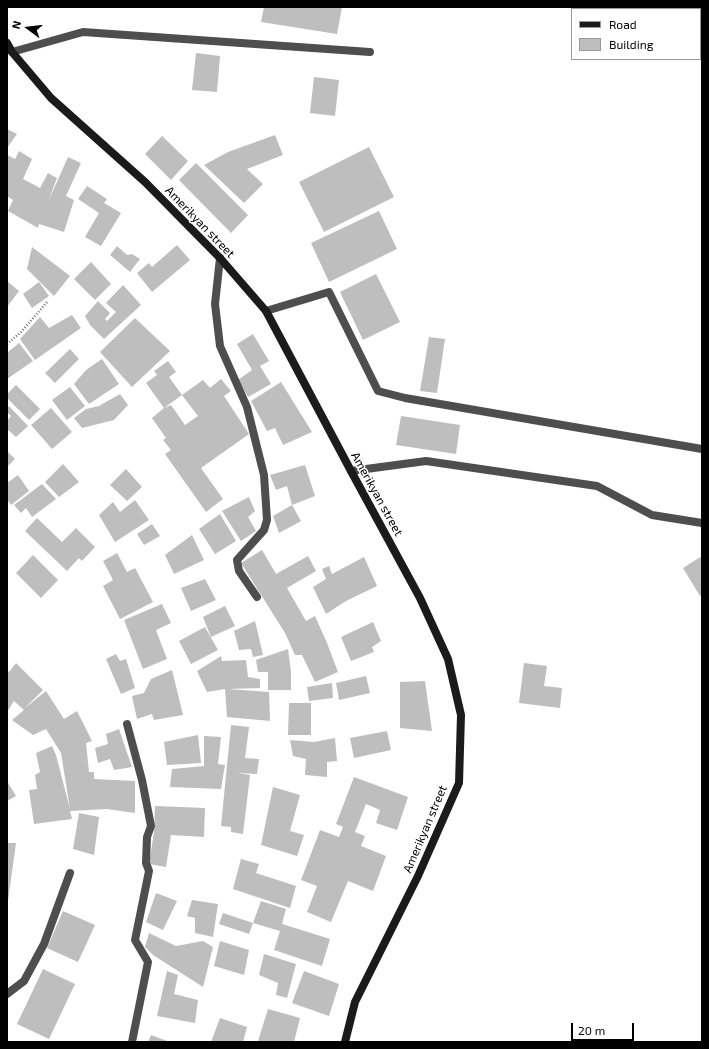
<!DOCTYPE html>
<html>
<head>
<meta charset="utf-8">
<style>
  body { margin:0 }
  #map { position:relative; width:709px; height:1049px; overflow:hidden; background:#fff; font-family:"Exo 2",sans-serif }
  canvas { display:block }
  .frame { position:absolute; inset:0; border:8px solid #000; pointer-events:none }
  .legend { position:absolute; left:571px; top:8px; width:130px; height:52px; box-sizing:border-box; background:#fff; border:1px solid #999; margin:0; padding:5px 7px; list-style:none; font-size:12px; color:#000 }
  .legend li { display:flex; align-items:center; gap:8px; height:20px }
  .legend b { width:20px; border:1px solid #999 }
  .north { position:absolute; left:8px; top:8px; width:40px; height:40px; -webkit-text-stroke:3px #fff; paint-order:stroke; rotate:285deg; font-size:11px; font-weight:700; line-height:16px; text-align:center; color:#000 }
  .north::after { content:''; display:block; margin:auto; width:14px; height:18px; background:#000; clip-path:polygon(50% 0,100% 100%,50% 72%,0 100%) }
  .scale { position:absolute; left:571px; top:1023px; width:63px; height:18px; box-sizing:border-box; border:2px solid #000; border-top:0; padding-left:5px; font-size:12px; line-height:14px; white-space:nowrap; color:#000; -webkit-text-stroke:3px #fff; paint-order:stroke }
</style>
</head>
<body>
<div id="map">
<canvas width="709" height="1049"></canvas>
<div class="frame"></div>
<ul class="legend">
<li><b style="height:5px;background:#1b1b1b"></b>Road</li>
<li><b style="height:11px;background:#bebebe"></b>Building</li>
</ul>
<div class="north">N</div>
<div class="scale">20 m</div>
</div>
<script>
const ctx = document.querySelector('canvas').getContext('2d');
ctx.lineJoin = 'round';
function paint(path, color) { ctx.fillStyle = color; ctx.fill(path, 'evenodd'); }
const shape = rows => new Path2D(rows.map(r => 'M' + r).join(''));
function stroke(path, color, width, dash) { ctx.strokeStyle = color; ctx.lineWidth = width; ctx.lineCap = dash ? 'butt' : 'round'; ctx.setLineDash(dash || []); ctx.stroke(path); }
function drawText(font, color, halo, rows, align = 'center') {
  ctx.font = font + ' "Exo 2",sans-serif'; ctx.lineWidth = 3; ctx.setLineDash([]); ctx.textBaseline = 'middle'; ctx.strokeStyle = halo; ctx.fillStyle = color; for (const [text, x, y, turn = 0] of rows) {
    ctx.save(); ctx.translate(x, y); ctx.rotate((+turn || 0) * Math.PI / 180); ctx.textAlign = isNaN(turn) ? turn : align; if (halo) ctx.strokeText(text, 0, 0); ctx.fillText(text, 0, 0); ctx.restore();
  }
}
paint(shape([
  [264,7,342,7,337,34,261,22],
  [196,53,220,56,217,92,192,90],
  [314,77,339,80,335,116,310,113],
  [7,129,17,134,7,148],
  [275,135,283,155,247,169,263,184,244,203,204,165,228,152],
  [162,136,188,161,171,180,145,154],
  [369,147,394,197,324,232,299,182],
  [19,151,32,159,23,179,40,188,48,173,57,178,48,202,68,157,81,163,66,196,74,200,64,232,39,224,38,228,8,211,13,200,7,196,7,155,15,159],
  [196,163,248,215,231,233,179,180],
  [87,186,107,199,104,203,121,213,101,246,85,237,99,213,78,199],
  [379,211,397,249,329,282,311,243],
  [177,245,190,260,152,292,137,273,149,263,152,267],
  [117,246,127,255,132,254,140,259,130,272,110,255],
  [32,247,70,276,54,296,27,269],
  [91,262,111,284,95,300,74,279],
  [376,274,400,322,363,340,340,292],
  [7,281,19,291,7,307],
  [39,282,49,296,32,308,23,294],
  [123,285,141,305,104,339,90,325,85,316,98,301,110,313,105,319,107,321,116,312,106,303],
  [72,315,81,328,35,360,20,339,40,317,49,328],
  [135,318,170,351,132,387,100,352],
  [253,334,269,361,260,366,271,384,248,397,238,380,252,370,237,344],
  [429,337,445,339,437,393,420,391],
  [19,343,33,361,7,379,7,353],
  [70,349,79,359,55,383,45,373],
  [102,359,119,384,89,404,74,384,86,370],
  [168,361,176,372,169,377,182,395,164,408,146,383,157,375,154,371],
  [221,379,231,391,224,396,249,434,201,468,223,499,206,512,165,454,171,450,163,440,166,438,152,418,164,408,171,405,185,425,198,416,182,395,203,380,210,388],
  [281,382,312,432,283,445,275,428,267,431,251,401],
  [16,385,40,409,29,420,7,398,7,394],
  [70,387,85,406,67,420,52,400],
  [120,394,128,405,114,420,82,428,74,418,86,409,99,406],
  [9,406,28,426,16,437,7,429,7,421,11,416,7,412,7,409],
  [51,408,72,432,52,449,31,425],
  [401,416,460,425,456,454,396,445],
  [7,451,15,459,7,467],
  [63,464,79,482,59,497,45,482],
  [305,465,315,496,292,505,287,486,276,490,270,475],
  [126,469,142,487,127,501,110,485],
  [18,475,29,491,11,505,7,499,7,483],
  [42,484,56,499,32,517,26,508,21,513,14,505],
  [249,497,255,511,248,517,256,531,241,541,222,511],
  [135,500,149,520,115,542,99,515,113,502,120,512],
  [292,505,301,521,279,533,273,516],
  [220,514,236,541,215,554,199,529],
  [37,518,62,542,76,528,95,547,82,561,79,558,67,571,25,531],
  [152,524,160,536,144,545,137,534],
  [192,535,204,560,174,574,165,555],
  [262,550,276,574,308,556,316,571,287,588,306,621,315,616,327,643,338,672,315,682,302,655,295,655,285,633,241,563],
  [117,553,127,572,135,568,153,602,120,619,103,586,113,580,103,561],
  [33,555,58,580,41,598,16,573],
  [702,556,702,595,700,596,683,568],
  [364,557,377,586,346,601,326,614,313,587,326,579,322,569,329,566,332,574],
  [205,579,216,600,191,611,181,588],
  [162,604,171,623,156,630,167,659,143,669,124,620],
  [225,606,235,626,211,637,203,617],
  [255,621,263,655,253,657,251,649,239,650,234,631],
  [373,622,381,641,372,647,374,652,351,661,341,637],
  [205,627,218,650,191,664,179,641],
  [288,649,291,672,291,690,268,690,268,672,258,672,256,660],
  [116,654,120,661,126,659,135,688,121,694,106,659],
  [221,656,222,661,246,660,248,677,260,679,260,688,228,689,269,692,270,721,227,717,225,689,207,692,197,671],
  [16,663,43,690,25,708,46,691,64,719,77,711,92,741,86,743,89,772,94,772,94,779,135,781,135,813,107,809,70,811,72,819,34,824,29,790,37,789,35,775,40,772,36,753,52,746,56,755,70,809,61,753,46,729,33,735,12,720,24,710,14,701,7,712,7,670,9,672],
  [524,663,547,666,544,686,562,688,560,708,519,703],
  [172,670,183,715,154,720,152,714,137,719,132,696,144,693,151,679],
  [366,676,370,693,339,700,336,683],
  [425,681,432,731,400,728,400,682],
  [332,683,333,698,309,701,307,687],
  [289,703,311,703,311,735,288,735],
  [231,725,249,727,245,758,259,759,257,774,237,773,250,775,243,834,231,832,231,827,221,826],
  [119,729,132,767,114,770,110,759,98,763,95,748,108,744,106,734],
  [387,731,391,750,354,758,350,738],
  [198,735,201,763,167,765,164,742],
  [204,736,221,737,218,764,225,765,221,789,170,787,172,769,204,766],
  [335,738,337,761,327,762,327,777,305,775,306,759,293,756,290,740,314,742],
  [354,777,408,797,397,830,376,823,380,810,366,804,355,832,365,836,361,846,386,856,373,891,348,881,331,922,307,912,317,886,301,880,320,830,339,837,343,827,336,824],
  [7,781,16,796,7,801],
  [273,787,300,795,290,831,304,835,297,856,261,845],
  [155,806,205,808,204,837,171,835,166,867,149,864,154,832],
  [79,813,99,817,94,855,73,849],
  [7,843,16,843,8,901,7,901],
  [241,859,259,864,256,873,296,886,290,908,233,889],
  [156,893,177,901,163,930,146,922],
  [192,900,218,904,213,937,195,933,195,918,187,916],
  [261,901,286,909,282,924,330,939,322,966,274,950,280,931,253,923],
  [63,911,95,925,78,962,47,948],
  [223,913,253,923,249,934,219,924],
  [149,933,176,946,203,941,213,947,203,987,153,955,145,947],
  [220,941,249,950,244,975,214,966],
  [264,954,296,964,287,998,276,995,278,983,259,975],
  [43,969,75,984,49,1039,17,1024],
  [167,971,178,975,174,994,198,1000,195,1023,157,1016],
  [304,971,339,984,329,1016,292,1003],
  [268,1009,300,1018,294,1042,263,1042,258,1041],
  [220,1018,247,1027,243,1042,211,1042],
  [151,1035,170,1042,148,1042]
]), '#bebebe');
stroke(shape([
  [7,344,21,332,48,301]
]), '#707070', 2.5, [1, 2]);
stroke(shape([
  [12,52,83,32,370,52],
  [220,258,215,304,220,346,247,407,264,475,267,520,264,530,237,560,239,571,257,597],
  [266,311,329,292,378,391,405,398,702,449]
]), '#4e4e4e', 8);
stroke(shape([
  [351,471,426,461,597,486,652,515,702,523],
  [127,724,142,780,151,826,147,837,146,863,149,871,135,940,148,962,132,1042],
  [7,994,24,981,44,944,70,873]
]), '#4e4e4e', 8);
stroke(shape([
  [7,43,12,52,51,98,145,182,220,258,266,311,351,471,420,598,448,659,461,715,459,783,418,876,355,1002,345,1042]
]), '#1b1b1b', 8);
drawText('12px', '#000', '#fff', [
  ["Amerikyan street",200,222,46],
  ["Amerikyan street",377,494,61],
  ["Amerikyan street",425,829,-67]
]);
</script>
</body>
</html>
